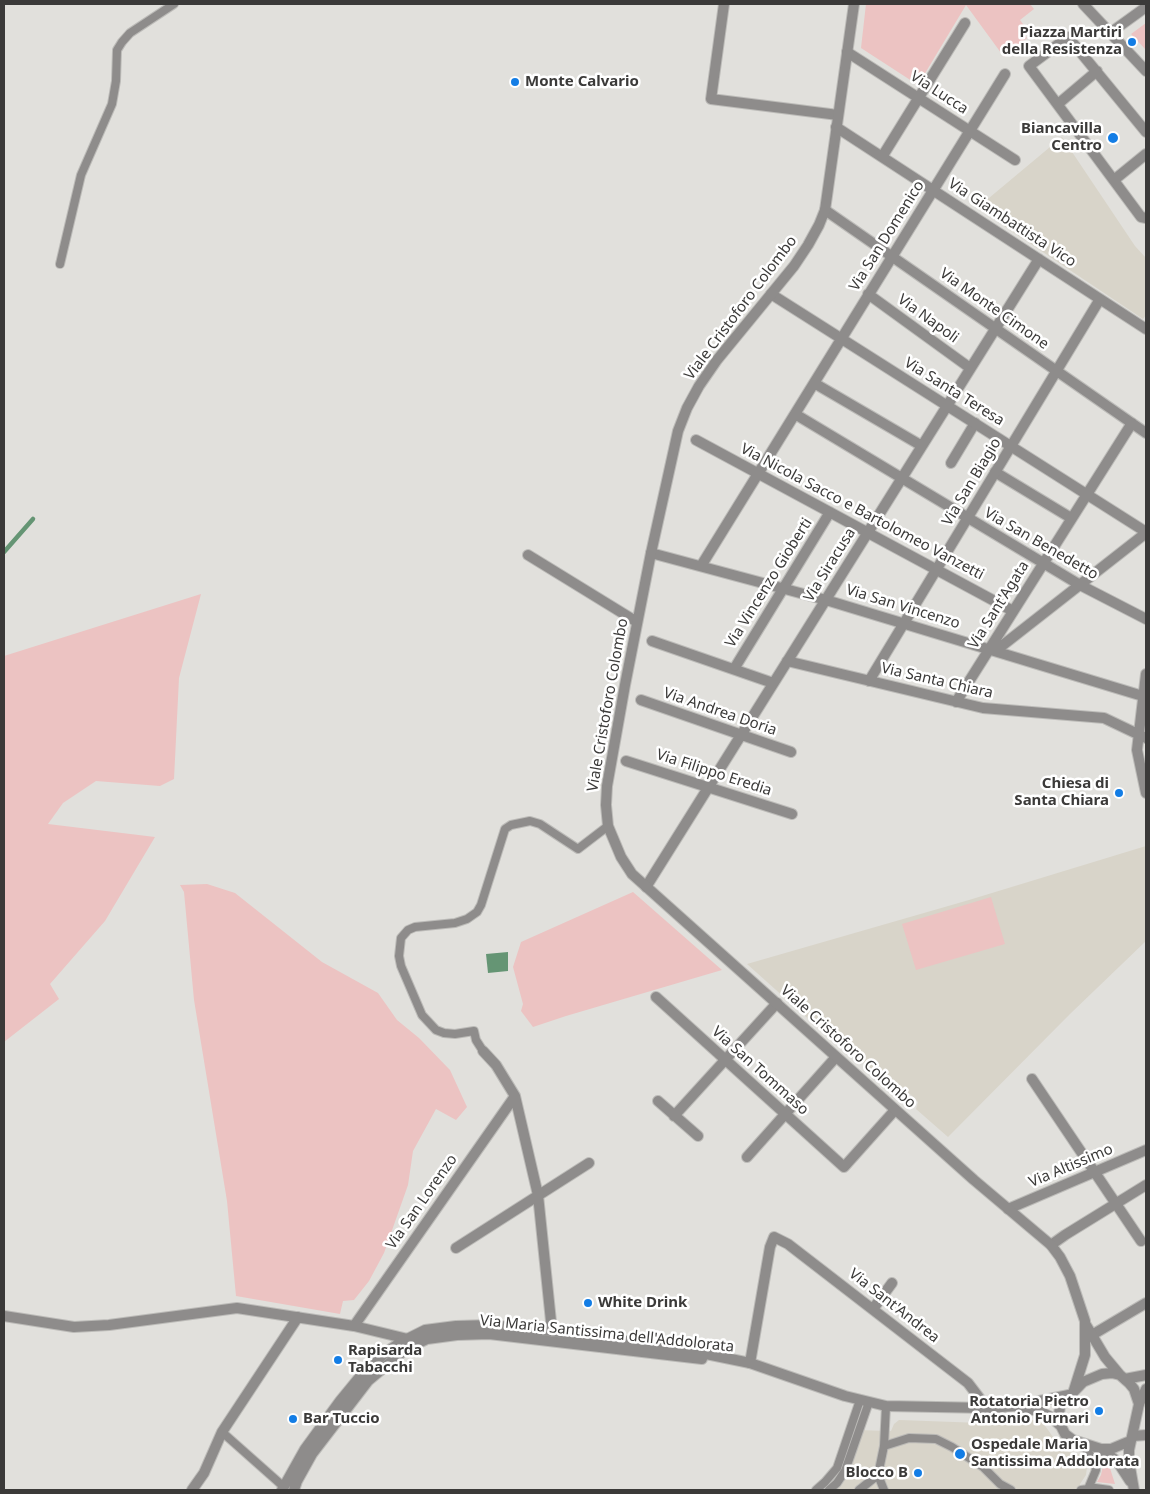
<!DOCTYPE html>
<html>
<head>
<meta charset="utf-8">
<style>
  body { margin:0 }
  #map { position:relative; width:1150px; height:1494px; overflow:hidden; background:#e1e0dc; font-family:"Noto Sans",sans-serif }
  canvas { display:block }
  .frame { position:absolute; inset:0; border:5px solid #3b3a39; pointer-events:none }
</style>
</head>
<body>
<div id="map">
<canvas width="1150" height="1494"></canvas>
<div class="frame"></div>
</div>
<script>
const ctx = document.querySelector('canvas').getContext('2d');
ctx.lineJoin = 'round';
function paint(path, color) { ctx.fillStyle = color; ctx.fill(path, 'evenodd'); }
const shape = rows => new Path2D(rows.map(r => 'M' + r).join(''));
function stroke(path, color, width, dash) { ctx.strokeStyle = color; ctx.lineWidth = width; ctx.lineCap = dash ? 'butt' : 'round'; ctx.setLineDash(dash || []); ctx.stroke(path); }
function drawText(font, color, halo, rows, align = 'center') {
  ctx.font = font + ' "Noto Sans",sans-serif'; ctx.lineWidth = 5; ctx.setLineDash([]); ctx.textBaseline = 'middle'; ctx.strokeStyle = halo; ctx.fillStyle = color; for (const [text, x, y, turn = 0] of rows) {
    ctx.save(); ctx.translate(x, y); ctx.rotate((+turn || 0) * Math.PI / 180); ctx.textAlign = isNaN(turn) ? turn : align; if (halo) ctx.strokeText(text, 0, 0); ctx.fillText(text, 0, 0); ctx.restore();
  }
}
paint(shape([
  [1062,137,1135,246,1146,258,1146,315,1143,319,977,208],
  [1146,846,1146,941,1070,1014,948,1137,916,1109,918,1102,911,1095,895,1082,887,1084,836,1038,833,1041,747,964,969,900],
  [899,1420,982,1423,1035,1420,1043,1423,1061,1448,1069,1452,1081,1455,1085,1459,1087,1467,1086,1475,1080,1484,1082,1490,822,1490,835,1477,840,1468,854,1430,891,1431,894,1424]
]), '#d8d4c9');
paint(shape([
  [866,4,1030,4,1034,9,1020,20,1026,28,1021,31,1027,38,1004,57,966,5,918,85,861,48],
  [1146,23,1146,50,1131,34],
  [201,594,179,678,174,779,160,786,96,781,63,803,48,824,155,837,105,921,50,984,59,999,4,1042,4,656],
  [207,884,235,893,322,962,378,993,397,1020,419,1038,450,1070,467,1107,456,1120,436,1109,413,1151,408,1185,384,1253,369,1281,354,1300,343,1301,340,1314,236,1296,227,1201,194,1000,184,892,180,885],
  [633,892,722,970,566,1016,533,1027,521,1011,523,1004,513,967,521,942],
  [991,897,1005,944,916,970,902,924],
  [1098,1457,1103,1457,1109,1465,1115,1484,1097,1482,1101,1475,1103,1466]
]), '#ecc3c2');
paint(shape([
  [508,952,508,971,488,973,486,954]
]), '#659574');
stroke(shape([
  [4,552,33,519]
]), '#659574', 4.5);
const service = shape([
  [60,264,81,175,112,104,116,81,117,50,122,42,130,33,174,4],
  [483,1051,476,1040,474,1031,455,1034,444,1033,436,1030,422,1015,401,966,399,956,401,938,408,930,415,927,455,923,467,919,477,912,481,905,505,829,511,825,530,821,540,824,578,849,608,826],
  [222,1432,284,1487],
  [1081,1444,1092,1457,1096,1470,1088,1489],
  [884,1446,909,1438,936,1439,952,1447,983,1467,1000,1484,1011,1490],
  [878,1475,884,1490],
  [816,1490,825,1482,837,1468,860,1400],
  [829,1490,837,1483,845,1471,869,1402],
  [859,1490,878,1475,884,1446,886,1406],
  [1081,1490,1095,1488,1109,1490]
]);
const pedestrian = shape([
  [951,463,975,423],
  [995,472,1071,518]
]);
const minor = shape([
  [724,4,711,99,838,115],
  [847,52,1015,160],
  [1058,104,1097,71],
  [836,127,1146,329],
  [1146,132,1068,37,1029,66,1141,217,1146,218],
  [882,157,965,23],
  [1114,180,1146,154],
  [825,210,1146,433],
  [771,294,1146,532],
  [868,294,970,368],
  [814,383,922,446],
  [795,414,1080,585,1146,619],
  [696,440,1013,611],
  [651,553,826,600,1146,697],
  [528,555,637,622],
  [701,566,1005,74],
  [652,641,773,683],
  [989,649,1003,645,1146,533],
  [787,661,983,708,1104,718,1146,738],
  [734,669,830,512],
  [1146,674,1137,750,1146,793],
  [869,681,1100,299],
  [641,700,791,752],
  [956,702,1132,423],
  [626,761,792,814],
  [646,887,1039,259],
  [656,997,844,1167,895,1110],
  [483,1051,496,1065,515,1096,538,1195,552,1331],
  [1032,1079,1141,1241],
  [658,1101,698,1136],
  [674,1116,777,1003],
  [747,1157,836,1057],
  [1008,1209,1146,1150],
  [1051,1245,1065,1235,1146,1185],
  [456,1248,589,1163],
  [873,1309,892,1283],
  [4,1316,74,1327,109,1325,237,1308,354,1326,412,1340],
  [354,1326,515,1096],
  [1092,1335,1146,1303],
  [750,1363,770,1247,774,1237,788,1244,968,1383,987,1408],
  [1125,1379,1146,1375],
  [1139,1404,1146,1389],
  [1133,1436,1146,1435],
  [192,1490,204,1473,222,1432,298,1317]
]);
const tertiary = shape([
  [854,4,825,210,819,225,808,245,794,266,717,360,699,386,687,408,678,431,651,553,625,685,607,786,606,805,608,826,621,857,632,874,974,1180,1051,1245,1060,1257,1070,1276,1085,1321,1085,1355,1074,1390],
  [1083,4,1146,71],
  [1110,33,1146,7],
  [1086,1325,1105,1357,1120,1375],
  [1019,1407,1039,1411,1051,1417,1061,1426],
  [1130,1441,1111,1449,1101,1449,1073,1440,1065,1434,1061,1426,1059,1415,1060,1406,1083,1382,1102,1374,1112,1373,1120,1375,1129,1383,1134,1389,1139,1404,1129,1450,1129,1461,1134,1490],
  [1102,1450,1117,1461,1130,1481],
  [282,1490,305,1449,340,1401,363,1373,385,1353,401,1342,425,1330,456,1326,490,1325,552,1331,677,1348,750,1363,845,1396,886,1406,987,1408,1015,1406,1069,1395],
  [294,1490,297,1481,312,1454,368,1381,406,1349,427,1339,457,1335,489,1334,702,1359]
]);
stroke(service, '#bcbbb8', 10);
stroke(pedestrian, '#bcbbb8', 12);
stroke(minor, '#bcbbb8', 12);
stroke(tertiary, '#bcbbb8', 12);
stroke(service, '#8e8c8b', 8);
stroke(pedestrian, '#8e8c8b', 10);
stroke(minor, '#8e8c8b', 10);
stroke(tertiary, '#8e8c8b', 10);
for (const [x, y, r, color] of [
  [1132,42,5,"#137de5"],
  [515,82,5,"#137de5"],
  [1113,138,6,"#137de5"],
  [1119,793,5,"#137de5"],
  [588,1303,5,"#137de5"],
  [338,1360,5,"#137de5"],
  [1099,1411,5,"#137de5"],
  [293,1419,5,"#137de5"],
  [960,1454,6,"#137de5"],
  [918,1473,5,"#137de5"]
]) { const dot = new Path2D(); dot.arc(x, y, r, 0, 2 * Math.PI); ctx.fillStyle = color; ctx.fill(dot); stroke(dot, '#fff', 2); }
drawText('bold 15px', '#3b3a39', '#fff', [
  ["Piazza Martiri",1122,33],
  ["della Resistenza",1122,50],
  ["Monte Calvario",525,82,"left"],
  ["Biancavilla",1102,129],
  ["Centro",1102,146],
  ["Chiesa di",1109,784],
  ["Santa Chiara",1109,801],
  ["White Drink",598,1303,"left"],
  ["Rapisarda",348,1351,"left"],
  ["Tabacchi",348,1368,"left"],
  ["Rotatoria Pietro",1089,1402],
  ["Antonio Furnari",1089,1419],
  ["Bar Tuccio",303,1419,"left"],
  ["Ospedale Maria",971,1445,"left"],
  ["Santissima Addolorata",971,1462,"left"],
  ["Blocco B",908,1473]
], 'right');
drawText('15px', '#3b3a39', '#fff', [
  ["Via Lucca",939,93,33],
  ["Via Giambattista Vico",1012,223,33],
  ["Via San Domenico",887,236,-58],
  ["Viale Cristoforo Colombo",741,308,-53],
  ["Via Monte Cimone",994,309,35],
  ["Via Napoli",928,319,36],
  ["Via Santa Teresa",954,392,32],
  ["Via San Biagio",972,482,-59],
  ["Via Nicola Sacco e Bartolomeo Vanzetti",862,512,28],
  ["Via San Benedetto",1041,544,30],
  ["Via Siracusa",830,565,-58],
  ["Via Vincenzo Gioberti",769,583,-58],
  ["Via Sant'Agata",999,605,-58],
  ["Via San Vincenzo",903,607,17],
  ["Via Santa Chiara",937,681,13],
  ["Viale Cristoforo Colombo",608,705,-80],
  ["Via Andrea Doria",720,712,19],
  ["Via Filippo Eredia",714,773,18],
  ["Viale Cristoforo Colombo",848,1047,42],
  ["Via San Tommaso",760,1071,42],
  ["Via Altissimo",1071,1166,-23],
  ["Via San Lorenzo",422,1202,-55],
  ["Via Sant'Andrea",894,1306,38],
  ["Via Maria Santissima dell'Addolorata",607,1334,6]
]);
</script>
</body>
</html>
